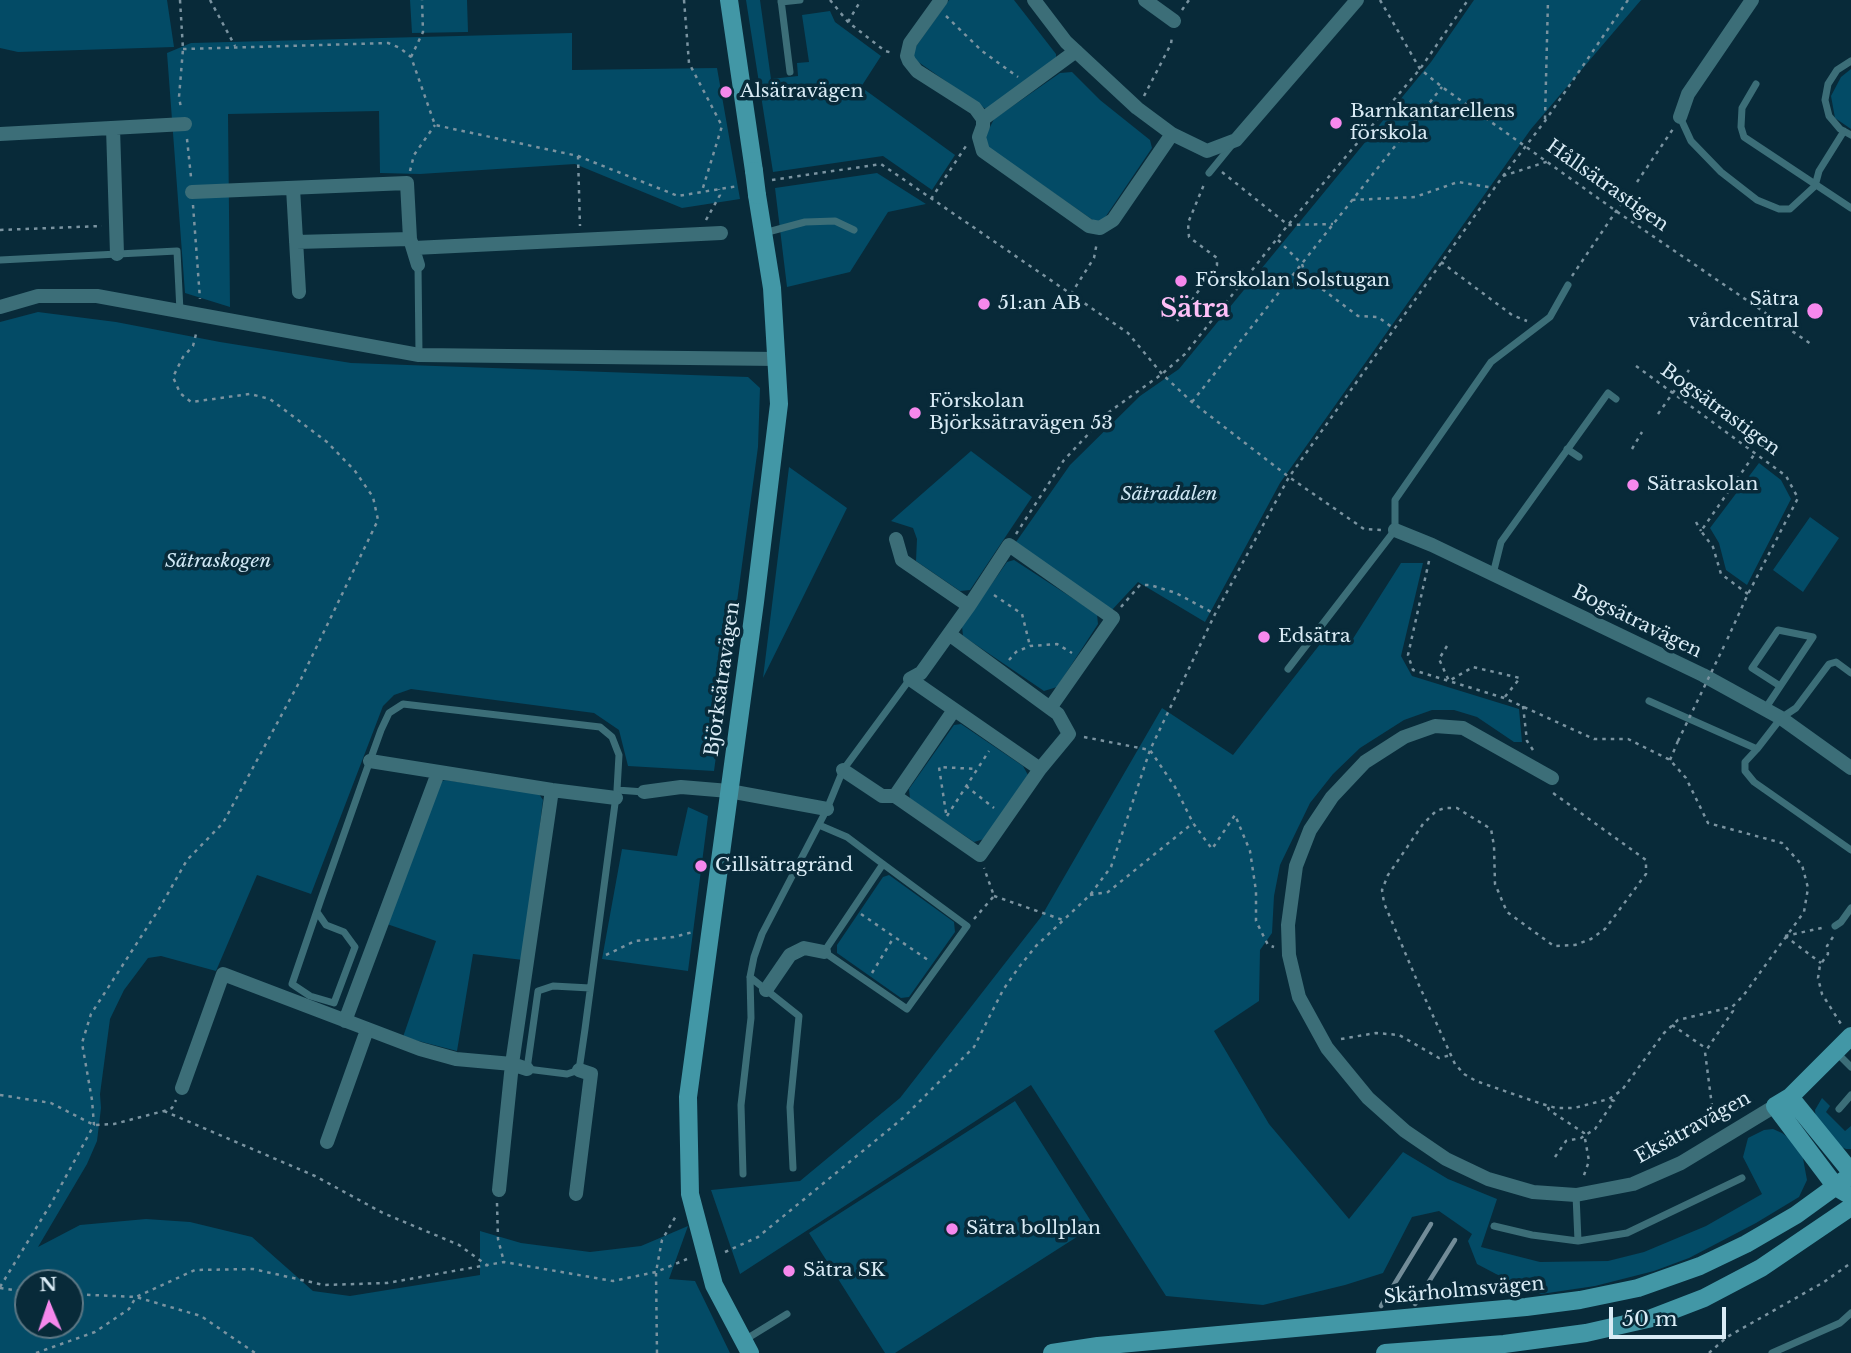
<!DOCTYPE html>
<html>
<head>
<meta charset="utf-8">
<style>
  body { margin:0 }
  #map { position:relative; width:1851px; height:1353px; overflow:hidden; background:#082a39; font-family:"Libre Baskerville",serif }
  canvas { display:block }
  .north { position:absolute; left:14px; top:1269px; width:70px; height:70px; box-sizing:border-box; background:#082a39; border:2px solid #5c7784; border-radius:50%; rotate:358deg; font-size:19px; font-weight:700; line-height:28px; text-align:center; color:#d9ebf5 }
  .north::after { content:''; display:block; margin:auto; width:24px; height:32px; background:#f688ed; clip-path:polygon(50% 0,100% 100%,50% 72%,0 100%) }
  .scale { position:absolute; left:1609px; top:1307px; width:117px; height:32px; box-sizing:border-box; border:4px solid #d9ebf5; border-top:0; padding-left:9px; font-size:21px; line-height:24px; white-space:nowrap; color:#d9ebf5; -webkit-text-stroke:5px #082a39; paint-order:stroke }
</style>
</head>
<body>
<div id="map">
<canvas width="1851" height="1353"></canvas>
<div class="north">N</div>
<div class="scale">50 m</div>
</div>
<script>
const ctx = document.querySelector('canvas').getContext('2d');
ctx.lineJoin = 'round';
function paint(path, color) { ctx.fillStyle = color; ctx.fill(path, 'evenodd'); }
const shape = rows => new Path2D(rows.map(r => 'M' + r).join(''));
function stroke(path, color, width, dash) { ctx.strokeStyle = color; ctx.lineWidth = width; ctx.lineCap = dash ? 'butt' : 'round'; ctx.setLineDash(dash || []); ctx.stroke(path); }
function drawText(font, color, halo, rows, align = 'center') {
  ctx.font = font + ' "Libre Baskerville",serif'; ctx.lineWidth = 7; ctx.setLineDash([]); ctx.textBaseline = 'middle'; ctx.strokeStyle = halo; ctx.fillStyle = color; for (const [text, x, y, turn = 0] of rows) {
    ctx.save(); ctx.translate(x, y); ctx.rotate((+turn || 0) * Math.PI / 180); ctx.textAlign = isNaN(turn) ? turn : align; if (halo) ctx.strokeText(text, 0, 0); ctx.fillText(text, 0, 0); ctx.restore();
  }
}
paint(shape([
  [0,0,167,0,174,47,18,52,0,48],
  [410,0,467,0,468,32,412,33],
  [746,0,760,0,771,79,798,76,797,63,809,62,802,15,830,11,835,22,881,56,861,87,955,155,932,190,883,156,773,172],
  [949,0,1014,0,1056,54,1056,64,987,110,914,59,912,52],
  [1474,0,1641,0,1531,129,1280,483,1205,622,1138,582,1111,611,1016,542,1070,465,1140,396,1179,369,1431,62],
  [572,33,572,70,717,68,740,199,682,208,575,164,420,174,380,173,379,111,228,114,230,307,185,293,167,53,191,43],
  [1851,69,1851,129,1835,118,1831,96,1841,77],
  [1072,72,1100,100,1150,140,1152,148,1100,225,986,146,985,137,994,119,1060,73],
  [877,173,926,204,888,212,850,272,787,287,775,188],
  [38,312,116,322,220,342,351,363,748,377,760,388,758,447,714,771,628,766,619,730,594,713,411,689,394,695,383,706,311,894,257,875,216,971,161,956,148,958,124,990,110,1019,100,1094,101,1108,97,1141,87,1164,38,1247,80,1225,146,1219,190,1222,252,1237,313,1291,350,1296,480,1275,480,1231,521,1243,590,1252,641,1246,688,1226,669,1279,695,1281,730,1353,0,1353,0,322],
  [70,1283,70,1325,28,1325,28,1283],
  [971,451,1032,497,970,590,960,591,916,561,917,539,913,528,891,521],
  [1759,463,1781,480,1791,499,1747,585,1726,570,1719,543,1710,528],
  [789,467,847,508,763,678],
  [1810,517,1839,538,1803,592,1773,570],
  [1014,560,1097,614,1098,624,1057,687,1044,691,963,636,962,626,1007,562],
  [1401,563,1423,563,1401,656,1412,676,1519,709,1522,742,1514,742,1477,717,1454,710,1432,710,1404,720,1360,748,1333,774,1310,803,1280,865,1274,896,1272,933,1260,950,1259,1001,1214,1031,1269,1124,1349,1219,1403,1152,1448,1179,1497,1199,1481,1247,1540,1262,1608,1261,1644,1252,1706,1226,1762,1194,1743,1157,1748,1138,1764,1130,1773,1129,1782,1133,1793,1141,1802,1153,1807,1180,1799,1197,1756,1223,1689,1258,1654,1271,1595,1286,1541,1294,1496,1274,1477,1264,1468,1241,1472,1234,1439,1211,1412,1217,1383,1273,1345,1285,1263,1305,1166,1296,1031,1085,740,1274,711,1190,800,1181,900,1098,1041,917,1162,708,1233,755,1328,634,1349,645],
  [961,724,1023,766,1028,775,984,839,974,842,910,799,909,789,954,725],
  [445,780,539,794,543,800,523,960,473,954,457,1051,403,1037,436,941,387,924,440,782],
  [688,807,708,816,688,971,602,959,622,849,677,856],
  [889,875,954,922,955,932,909,997,901,998,837,953,837,945,883,877],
  [1822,1098,1830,1106,1826,1112,1845,1131,1851,1126,1851,1149,1846,1149,1835,1144,1816,1121,1815,1110],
  [1015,1101,1094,1226,895,1353,885,1353,809,1233]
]), '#034b66');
stroke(shape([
  [180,0,183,49,179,97,181,108],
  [210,0,235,46],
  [684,0,689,63,722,126,702,191],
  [830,0,848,22,885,51,893,53],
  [1380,0,1420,69,1442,87,1616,211,1811,344],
  [1182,10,1189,0],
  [946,16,982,51,1018,77],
  [848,22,861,0],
  [183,49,388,43,400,48,411,57,435,125,578,156,678,196,738,186],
  [411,57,423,32,422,0],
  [1144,96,1171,44,1172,36],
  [1545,119,1548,0],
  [187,139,191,177],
  [578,156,580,226],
  [410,171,414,155,435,125],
  [1222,172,1288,225,1333,224],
  [1503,176,1549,161],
  [772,180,881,164,1128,333,1162,374,1192,402,1289,477,1364,529,1381,530],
  [1637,182,1673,129],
  [931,199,966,146],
  [1352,200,1415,197,1458,182,1494,188],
  [193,205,200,299],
  [706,220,720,195,719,189],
  [0,230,102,226],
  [1278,240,1302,264,1306,277,1358,316,1378,317,1393,328],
  [1441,262,1512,315,1527,321],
  [1572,276,1623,201],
  [1071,294,1094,258,1097,242],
  [1177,321,1217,265,1217,258,1189,237,1188,223,1205,182],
  [1636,366,1786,476,1798,498,1748,594,1726,642],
  [1192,402,1442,87],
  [1658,414,1689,370],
  [1632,449,1642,432],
  [1696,522,1701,531],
  [1016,534,1064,460,1109,412,1162,374,1185,354,1288,225,1420,69,1468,0],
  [1429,561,1408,655,1413,670,1504,698,1594,739,1628,739,1670,760,1686,778,1708,823,1782,843,1802,865,1808,888,1804,912,1743,996,1732,1007,1678,1020,1664,1033,1622,1090,1609,1099,1574,1108,1556,1108,1542,1104,1476,1081,1464,1074,1455,1064,1418,983,1384,903,1382,890,1388,875,1423,824,1436,811,1445,808,1457,808,1491,829,1494,846,1495,884,1507,912,1554,946,1575,945,1591,939,1605,929,1646,874,1646,860,1553,793],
  [1748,594,1721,574,1713,547,1701,531,1756,452],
  [994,595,1022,614,1030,646],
  [1121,607,1140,585,1150,585,1176,593,1215,614],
  [1447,646,1439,659,1449,681,1473,667,1520,678,1504,698],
  [1009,660,1016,652,1030,646,1057,644,1072,653],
  [1523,706,1527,741,1533,750],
  [1084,737,1150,750,1175,787,1193,823,1212,849,1235,815,1250,851,1256,891,1256,921,1268,945,1274,947],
  [1670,760,1678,741],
  [966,786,994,808],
  [946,813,939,767,977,769],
  [947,816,989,751],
  [1090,895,1108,892,1193,823],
  [994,896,1063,920],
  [861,914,928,960],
  [974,919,994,896,984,868],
  [1785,936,1826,927],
  [1785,936,1821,963],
  [1833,937,1827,946,1828,954,1820,965,1818,978,1822,994,1841,1024],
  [606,955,635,941,674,937,693,932],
  [872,973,894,937],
  [1672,1025,1707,1049],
  [1341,1039,1376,1033,1399,1035,1439,1058,1451,1055],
  [0,1095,51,1103,94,1125,114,1124,164,1111,172,1108,176,1100],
  [1548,1107,1549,1110,1584,1133,1589,1161,1583,1178],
  [164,1111,315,1176,383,1213,459,1245,488,1266],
  [1717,1123,1712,1106,1705,1052,1733,1011,1732,1007],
  [1555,1157,1566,1141,1581,1138,1595,1129,1614,1101,1609,1099],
  [497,1203,498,1239,504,1262],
  [725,1252,758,1237,903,1118,974,1047,1003,990,1019,967,1036,946,1090,895,1111,867,1150,750,1215,614,1289,477,1503,176,1545,121,1628,0],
  [0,1287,52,1202,94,1125,92,1100,82,1043,91,1014,159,909,187,860,223,823,301,679,378,520,373,497,355,471,327,442,270,399,250,394,191,402,180,393,173,377,183,357,193,346,197,330],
  [0,1288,28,1292],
  [70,1294,136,1297,201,1316,255,1353],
  [36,1353,95,1332,129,1309,136,1297,195,1270,253,1269,324,1285,387,1283,504,1262,613,1281,656,1272,687,1259],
  [657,1353,656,1272,662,1240,677,1214],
  [1709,1353,1727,1337,1824,1282,1851,1263]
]), '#7a93a0', 2.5, [3.5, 5]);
stroke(shape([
  [781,0,790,72],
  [781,2,800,0],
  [1851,61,1837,70,1828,84,1825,100,1829,116,1840,129,1851,135],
  [1756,84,1742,108,1741,127,1744,137,1851,208],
  [1680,117,1691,141,1721,172,1757,200,1779,209,1790,209,1815,186,1819,171,1844,131],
  [1209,173,1231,146],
  [764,233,805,222,835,221,854,230],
  [0,260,177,251,180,311],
  [418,265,419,354],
  [1567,449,1579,457],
  [1493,574,1501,542,1608,393,1616,399],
  [1288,669,1395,530,1395,500,1491,362,1550,317,1568,285],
  [1649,701,1757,749,1781,718,1796,708,1829,664,1836,662,1851,673],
  [1765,709,1813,637,1778,630,1752,668,1780,686],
  [1757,749,1745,762,1745,771,1754,782,1851,850],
  [819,825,847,837,883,864,967,926,907,1009,824,952,883,864],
  [317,912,326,925,344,932,355,947,334,1003,310,996,292,984,321,899,363,780,381,730,389,713,403,704,600,727,612,737,619,755,617,790,644,792],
  [1835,926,1841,922,1851,908],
  [750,977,799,1016,790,1107,793,1168],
  [590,988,553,986,538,991,527,1069,567,1074,579,1070,585,1029,616,796],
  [1836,1052,1851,1067],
  [1839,1109,1851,1095],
  [743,1174,741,1105,751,1018,750,977,754,957,762,934,827,809,843,770,910,679],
  [1576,1195,1578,1241],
  [1494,1226,1532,1235,1578,1241,1627,1233,1742,1178],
  [743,1341,787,1314],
  [1772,1353,1840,1323,1851,1313]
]), '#3c6e78', 7);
stroke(shape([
  [941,0,910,43,907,56,909,61,917,71,975,108,983,119,983,126,979,137,983,151,1089,226,1100,228,1113,220,1172,134],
  [1034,0,1066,42,1137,108,1172,134,1207,151,1236,140,1357,0],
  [1145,0,1174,21],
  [1680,117,1688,94,1752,0],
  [983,119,1076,51],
  [113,128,117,254],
  [0,134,185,124],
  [293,188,299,292],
  [192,192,407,183,410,239,418,265],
  [296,242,410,239],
  [414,248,721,233],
  [0,307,38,296,97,296,419,355,778,359],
  [1395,530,1432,545,1703,675,1781,718,1851,768],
  [896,539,902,560,969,606,921,673,910,679,1040,769],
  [969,606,1009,545,1113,618,1050,708],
  [949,634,1050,708,1058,714,1069,734,1040,769,980,855,895,796,954,710],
  [370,761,552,790,616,798],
  [843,770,882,796,895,796],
  [1552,778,1463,728,1435,726,1404,737,1365,762,1332,797,1310,830,1296,866,1288,925,1289,955,1299,997,1327,1048,1368,1098,1405,1131,1446,1159,1488,1179,1533,1192,1576,1195,1633,1184,1681,1163,1775,1106],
  [644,792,681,787,729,791,827,809],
  [766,990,790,955,804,948,824,952],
  [345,1021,438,773],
  [182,1088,223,974,420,1049,456,1059,512,1064,552,790],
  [327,1142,367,1030],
  [499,1190,512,1064,527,1069],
  [576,1194,591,1074,579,1070]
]), '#3c6e78', 14);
stroke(shape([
  [729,0,754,171],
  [1790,1097,1851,1172],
  [1846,1193,1836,1187,1775,1106,1790,1097,1851,1036],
  [750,1353,714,1285,690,1194,688,1097,755,602,779,404,772,288,757,195],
  [1052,1353,1098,1346,1526,1307,1580,1300,1638,1288,1700,1266,1746,1244,1796,1215,1851,1175],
  [1385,1353,1504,1344,1586,1333,1652,1318,1704,1298,1761,1268,1851,1207]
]), '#4297a6', 18);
stroke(shape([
  [1415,1304,1455,1240],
  [1381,1306,1431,1224]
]), '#728c98', 4.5);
stroke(shape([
  [1678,741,1726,642]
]), '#7a93a0', 2.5, [3.5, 5]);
stroke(shape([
  [754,171,757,195]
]), '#4297a6', 18);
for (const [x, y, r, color] of [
  [726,92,7,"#f688ed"],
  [1336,123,7,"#f688ed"],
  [1181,281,7,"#f688ed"],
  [984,304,7,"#f688ed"],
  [1815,311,9,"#f688ed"],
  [915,413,7,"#f688ed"],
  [1633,485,7,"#f688ed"],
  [1264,637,7,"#f688ed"],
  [701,866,7,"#f688ed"],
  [952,1229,7,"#f688ed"],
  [789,1271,7,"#f688ed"]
]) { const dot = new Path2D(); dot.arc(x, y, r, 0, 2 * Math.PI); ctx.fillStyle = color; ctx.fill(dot); stroke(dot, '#082a39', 2.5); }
drawText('19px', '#d9ebf5', '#082a39', [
  ["Alsätravägen",740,92],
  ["Barnkantarellens",1350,112],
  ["förskola",1350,134],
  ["Förskolan Solstugan",1195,281],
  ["Sätra",1799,300,"right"],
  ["vårdcentral",1799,322,"right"],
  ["51:an AB",998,304],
  ["Förskolan",929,402],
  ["Björksätravägen 53",929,424],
  ["Sätraskolan",1647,485],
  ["Edsätra",1278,637],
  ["Gillsätragränd",715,866],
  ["Sätra bollplan",966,1229],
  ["Sätra SK",803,1271]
], 'left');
drawText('19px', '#d9ebf5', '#082a39', [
  ["Hållsätrastigen",1607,186,35],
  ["Bogsätrastigen",1720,410,36],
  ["Bogsätravägen",1637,622,26],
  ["Björksätravägen",723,679,-82],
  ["Eksätravägen",1693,1128,-29],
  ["Skärholmsvägen",1464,1291,-5]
]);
drawText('italic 19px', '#cfe7f4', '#082a39', [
  ["Sätradalen",1169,495],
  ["Sätraskogen",218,562]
]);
drawText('bold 26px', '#fdbff7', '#082a39', [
  ["Sätra",1195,310]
]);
</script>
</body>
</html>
